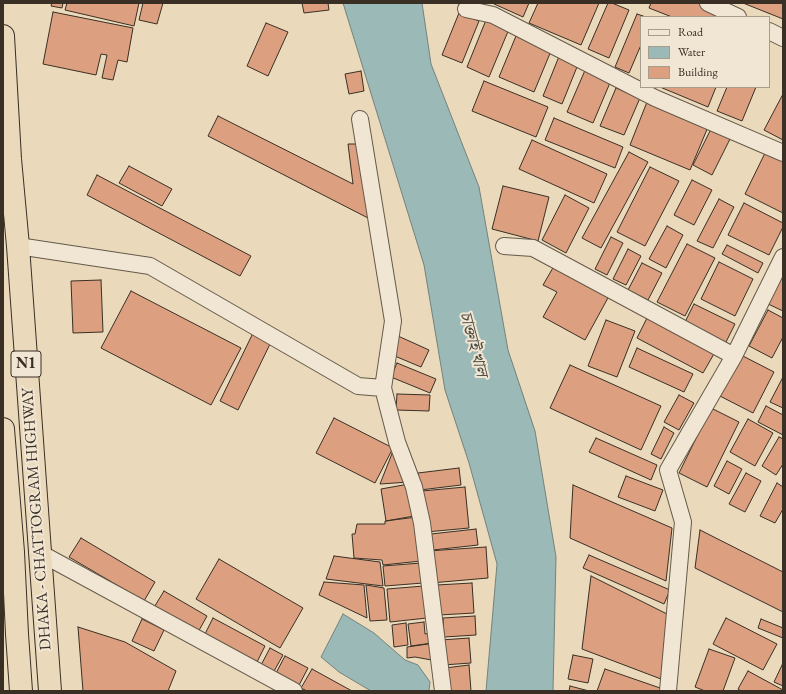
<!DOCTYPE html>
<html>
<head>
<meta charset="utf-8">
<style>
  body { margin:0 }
  #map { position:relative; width:786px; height:694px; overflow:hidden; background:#ead9bb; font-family:"EB Garamond",serif }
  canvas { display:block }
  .frame { position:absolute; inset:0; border:4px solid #392f24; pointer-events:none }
  .legend { position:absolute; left:640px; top:16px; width:130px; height:72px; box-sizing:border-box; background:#f1e6d3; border:1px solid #a79d8d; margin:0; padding:5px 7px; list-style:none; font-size:12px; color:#392f24 }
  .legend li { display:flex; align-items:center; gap:8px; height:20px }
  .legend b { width:20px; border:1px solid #a79d8d }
</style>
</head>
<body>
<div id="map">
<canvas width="786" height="694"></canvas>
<div class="frame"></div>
<ul class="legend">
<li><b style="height:5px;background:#f1e6d3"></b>Road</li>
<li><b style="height:11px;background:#9ab9b7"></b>Water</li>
<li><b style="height:11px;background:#dca080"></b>Building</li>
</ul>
</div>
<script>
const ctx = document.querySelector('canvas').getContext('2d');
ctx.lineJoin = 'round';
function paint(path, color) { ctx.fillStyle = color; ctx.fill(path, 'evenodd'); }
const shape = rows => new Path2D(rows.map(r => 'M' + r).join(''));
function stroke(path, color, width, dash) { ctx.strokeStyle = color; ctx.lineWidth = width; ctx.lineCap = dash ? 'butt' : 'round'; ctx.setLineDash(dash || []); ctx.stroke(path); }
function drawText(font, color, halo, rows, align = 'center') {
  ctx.font = font + ' "EB Garamond","Noto Serif Bengali",serif'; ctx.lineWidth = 4; ctx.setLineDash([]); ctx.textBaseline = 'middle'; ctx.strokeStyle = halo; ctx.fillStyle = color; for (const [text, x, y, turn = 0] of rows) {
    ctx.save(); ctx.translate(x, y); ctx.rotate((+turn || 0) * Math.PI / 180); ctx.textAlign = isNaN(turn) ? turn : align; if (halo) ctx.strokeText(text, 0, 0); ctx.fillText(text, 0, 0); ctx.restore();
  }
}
const water = shape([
  [343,3,422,3,431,64,479,187,508,350,535,431,556,557,553,691,486,691,497,564,469,463,445,390,424,265,343,3],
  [343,614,374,633,405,660,418,665,430,682,429,691,371,691,339,672,321,657,343,614]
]);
paint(water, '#9ab9b7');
stroke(water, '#73827c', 1);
const building = shape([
  [52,3,63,3,62,8,51,6,52,3],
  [67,3,139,3,134,26,65,10,67,3],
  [143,3,163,3,157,24,139,20,143,3],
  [302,3,328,3,329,10,304,13,302,3],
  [492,3,529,3,523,17,492,3],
  [538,3,599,3,581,45,529,23,538,3],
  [608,3,612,3,629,10,609,58,588,49,608,3],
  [651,3,700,3,734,17,672,17,649,8,651,3],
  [743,3,783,3,783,19,743,3],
  [53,12,133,28,127,62,118,60,113,80,102,78,107,55,101,54,96,75,43,64,53,12],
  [459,13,479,21,462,63,442,55,459,13],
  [637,14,646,17,641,17,641,45,629,73,615,67,637,14],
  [486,20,509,29,489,77,467,67,486,20],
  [266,23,288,32,268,76,247,66,266,23],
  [516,36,551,51,534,92,499,77,516,36],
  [560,54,579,62,562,104,543,96,560,54],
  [586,68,612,78,593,123,567,112,586,68],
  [361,71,364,91,349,94,345,74,361,71],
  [484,81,548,107,536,137,472,111,484,81],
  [660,87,716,87,708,107,660,87],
  [727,87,756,87,742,121,717,111,727,87],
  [616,88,640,98,624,135,600,126,616,88],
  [783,94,783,140,764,130,783,94],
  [647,102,708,127,690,170,630,145,647,102],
  [218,116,353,184,348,144,358,144,370,219,208,136,218,116],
  [554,118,623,147,615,168,545,140,554,118],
  [712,127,731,137,712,175,693,165,712,127],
  [532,140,607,174,594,203,519,169,532,140],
  [766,151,783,160,783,213,745,194,766,151],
  [629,152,648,162,601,248,582,238,629,152],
  [129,166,172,189,162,206,119,183,129,166],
  [650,167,679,181,645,246,617,232,650,167],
  [97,175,251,256,240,276,87,195,97,175],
  [692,180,712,190,694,225,674,215,692,180],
  [503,186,549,197,538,241,492,229,503,186],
  [565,195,589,208,566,253,542,240,565,195],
  [719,199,734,207,713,248,697,241,719,199],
  [744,203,783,223,783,227,769,255,728,235,744,203],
  [667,226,683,235,666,268,649,259,667,226],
  [611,237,623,243,607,275,595,269,611,237],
  [687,244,715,258,685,316,657,302,687,244],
  [727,245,763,263,758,273,722,254,727,245],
  [628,249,641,256,626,285,613,279,628,249],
  [719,262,753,279,735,316,701,299,719,262],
  [642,263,662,273,648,300,628,290,642,263],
  [554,266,609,296,585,340,543,317,557,292,543,285,554,266],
  [783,269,783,311,766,303,783,269],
  [101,280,103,332,73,333,71,281,101,280],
  [131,291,241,348,211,405,101,348,131,291],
  [694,304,735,324,724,346,683,326,694,304],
  [768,310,783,318,783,337,772,358,749,346,768,310],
  [648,316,715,352,703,373,637,338,648,316],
  [606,320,635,331,617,377,588,366,606,320],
  [253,333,271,342,238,410,220,401,253,333],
  [398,336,429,350,421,367,390,354,398,336],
  [637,348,693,374,684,392,629,367,637,348],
  [739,354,774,372,753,413,718,395,739,354],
  [397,363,436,379,430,393,391,377,397,363],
  [570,365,661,406,641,450,550,408,570,365],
  [783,377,783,408,770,402,783,377],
  [397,394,430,395,429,411,396,410,397,394],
  [679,395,694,403,679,430,664,422,679,395],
  [766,406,783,415,783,435,758,422,766,406],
  [711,408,739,422,707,487,679,473,711,408],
  [334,418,393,448,375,483,316,453,334,418],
  [748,419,773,433,755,466,730,452,748,419],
  [664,427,674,433,661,459,651,454,664,427],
  [779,437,783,439,783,464,776,475,762,466,779,437],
  [596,438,657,465,651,480,589,452,596,438],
  [393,451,409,482,380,484,393,451],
  [727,461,742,469,729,494,714,486,727,461],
  [459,468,461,485,420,490,418,473,459,468],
  [746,473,761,481,745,512,729,504,746,473],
  [626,476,663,490,655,511,618,497,626,476],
  [777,483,783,487,783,509,775,523,760,516,777,483],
  [409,484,414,516,386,521,381,489,409,484],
  [573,485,672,528,666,581,570,538,573,485],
  [465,487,469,528,426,532,422,491,465,487],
  [417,517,421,561,383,565,382,560,354,558,352,534,355,534,357,524,385,524,385,521,417,517],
  [476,529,478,545,433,550,431,534,476,529],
  [700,530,783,572,783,612,695,568,700,530],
  [81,538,155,582,144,601,69,557,81,538],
  [486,547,488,578,431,583,428,551,486,547],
  [589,555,670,590,664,604,583,568,589,555],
  [334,556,380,562,383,586,326,579,334,556],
  [219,559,303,608,280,648,196,599,219,559],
  [421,563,423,583,385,586,383,566,421,563],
  [591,576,667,614,661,679,582,649,591,576],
  [324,582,364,585,367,618,319,595,324,582],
  [472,583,474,613,439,615,437,585,472,583],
  [366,585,384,588,387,620,370,621,366,585],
  [424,586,427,618,390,622,387,589,424,586],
  [164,591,207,616,197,634,153,609,164,591],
  [475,616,476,635,444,637,443,618,475,616],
  [213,618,265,646,255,666,203,638,213,618],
  [726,618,777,644,763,670,713,644,726,618],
  [142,619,164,630,154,651,132,641,142,619],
  [761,619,783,628,783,638,758,628,761,619],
  [424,622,425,634,431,633,432,643,411,646,408,624,424,622],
  [406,623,408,645,394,647,392,625,406,623],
  [78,627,125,642,176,671,168,691,83,691,78,627],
  [469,638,471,663,443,665,441,640,469,638],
  [435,643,437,661,415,657,407,658,407,647,435,643],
  [270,648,283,655,273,673,260,667,270,648],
  [709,649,735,658,723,691,705,691,695,687,709,649],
  [573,655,593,659,588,683,568,679,573,655],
  [285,656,308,668,298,687,275,675,285,656],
  [783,663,783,686,774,682,783,663],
  [469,665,471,691,448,691,445,668,469,665],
  [312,669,352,691,307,691,301,688,312,669],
  [605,669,663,689,663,691,597,691,605,669],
  [748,671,783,690,783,691,741,691,738,689,748,671],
  [570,686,589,691,569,691,570,686]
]);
paint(building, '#dca080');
stroke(building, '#392f24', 1);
const minor = shape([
  [708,3,738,17],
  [466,9,493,15,655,98,783,153],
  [769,31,783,38],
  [360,119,393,321,383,388,397,442,414,487,422,523,443,691],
  [18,246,150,266,358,386,383,388],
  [504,246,533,248,734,356],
  [40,553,294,691],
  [668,691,683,522,668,470,734,356,783,257]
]);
const trunk = shape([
  [3,36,10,159,18,246,50,691],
  [3,429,13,552,17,634,21,691]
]);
stroke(minor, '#655a4a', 18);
stroke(trunk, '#392f24', 24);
stroke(minor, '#f1e6d3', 16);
stroke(trunk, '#ead9bb', 22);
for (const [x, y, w] of [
  [26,364,30]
]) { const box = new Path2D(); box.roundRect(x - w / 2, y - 13, w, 26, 3); ctx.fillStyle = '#f1e6d3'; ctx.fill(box); stroke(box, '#392f24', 1); }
drawText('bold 15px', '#392f24', null, [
  ["N1",26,364]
]);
drawText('16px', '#392f24', '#f1e6d3', [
  ["DHAKA - CHATTOGRAM HIGHWAY",37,519,-94]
]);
drawText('italic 17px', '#4c4b41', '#f1e6d3', [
  ["চাক্তাই খাল",473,344,75]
]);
</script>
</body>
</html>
